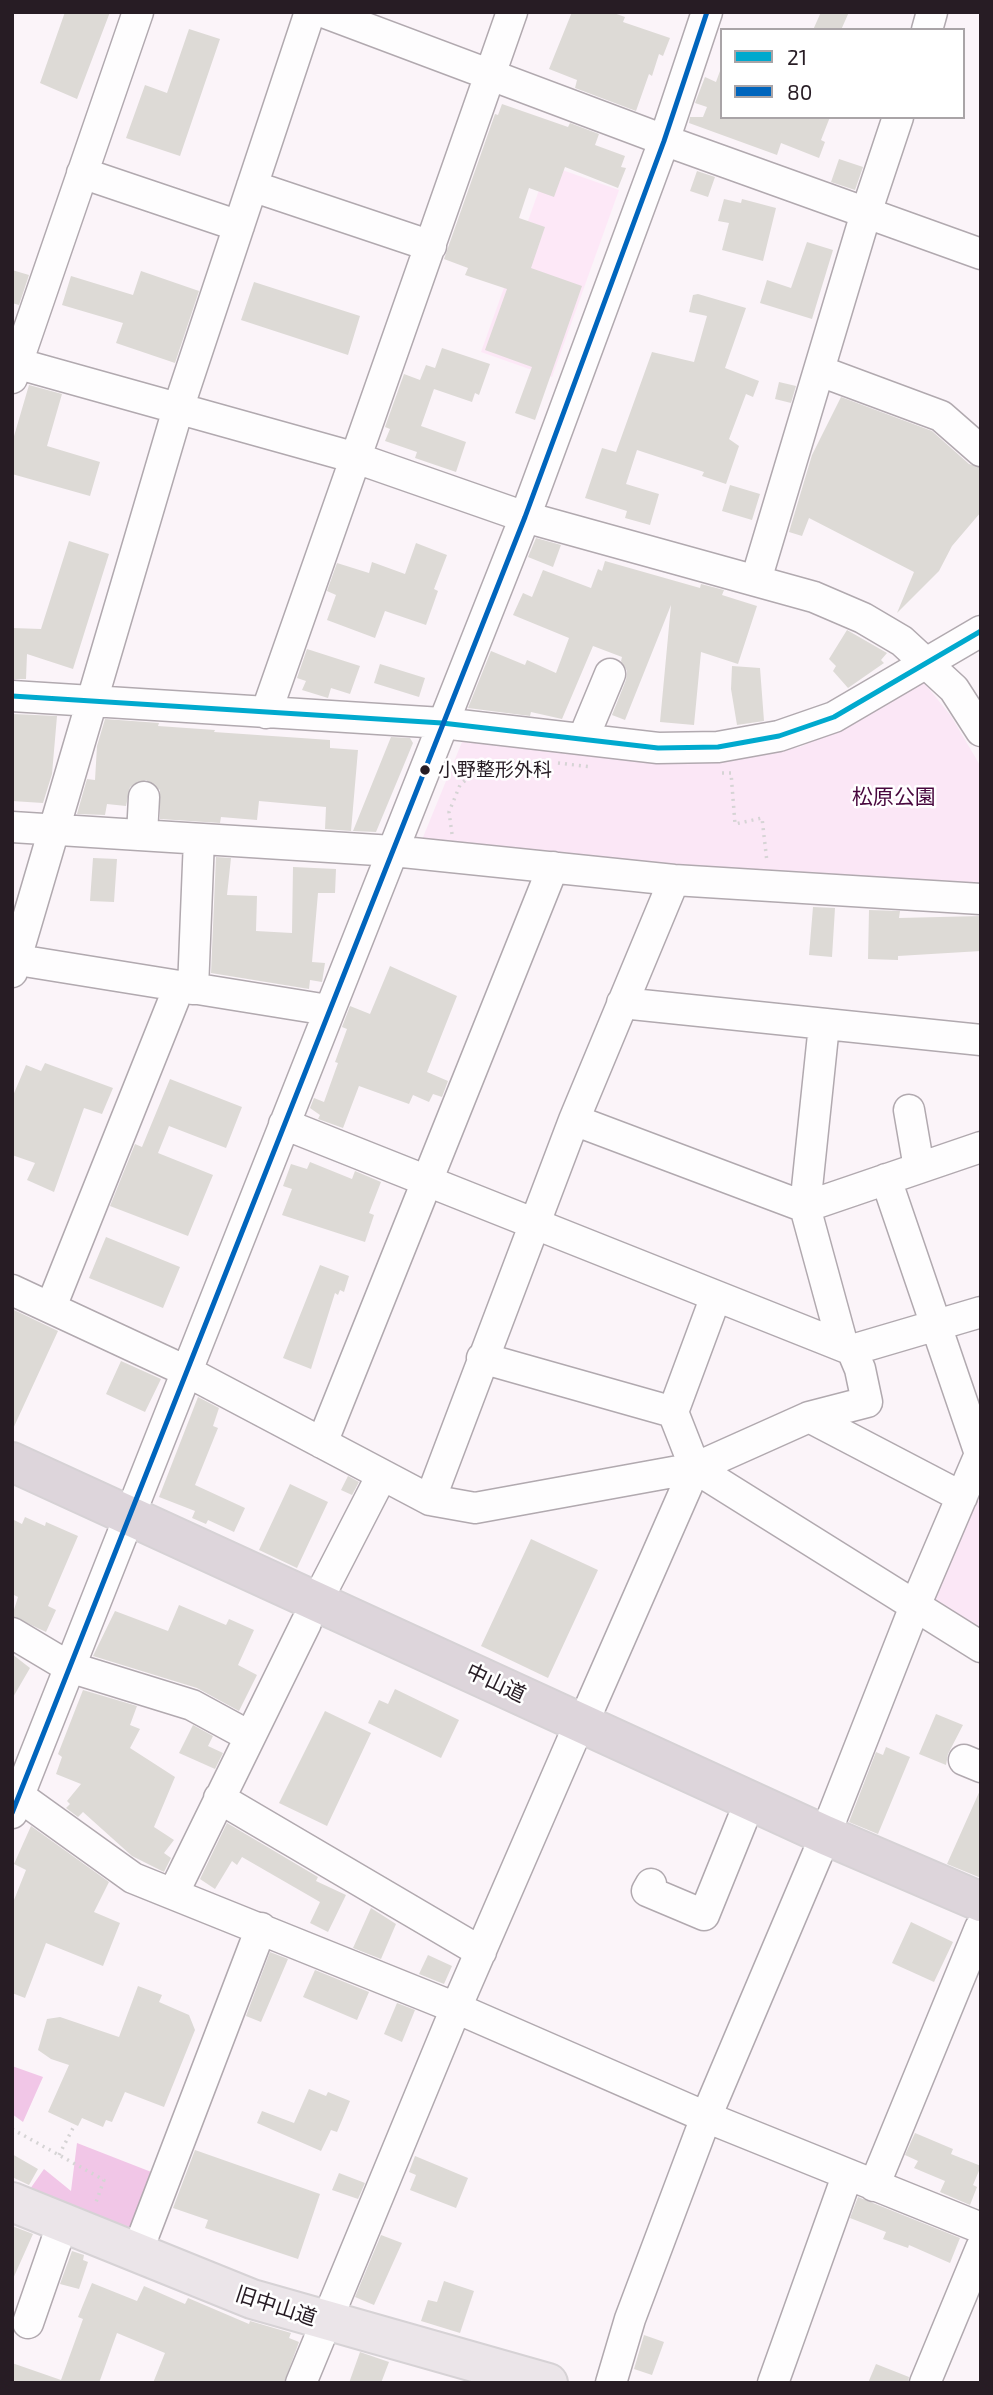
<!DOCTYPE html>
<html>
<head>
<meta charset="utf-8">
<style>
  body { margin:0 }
  #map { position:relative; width:993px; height:2395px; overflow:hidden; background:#fbf4f9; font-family:"Exo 2",sans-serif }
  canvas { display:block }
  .frame { position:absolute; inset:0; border:14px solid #271c24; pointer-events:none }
  .legend { position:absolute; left:720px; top:28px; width:245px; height:91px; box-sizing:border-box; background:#fff; border:2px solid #a9a4a7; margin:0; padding:9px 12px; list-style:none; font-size:21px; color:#271c24 }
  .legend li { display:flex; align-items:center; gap:14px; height:35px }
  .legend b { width:35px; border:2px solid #a9a4a7 }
</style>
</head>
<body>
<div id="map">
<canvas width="993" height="2395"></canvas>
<div class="frame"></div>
<ul class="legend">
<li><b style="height:9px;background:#00a9ce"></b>21</li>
<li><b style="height:9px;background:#0065bd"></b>80</li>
</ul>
</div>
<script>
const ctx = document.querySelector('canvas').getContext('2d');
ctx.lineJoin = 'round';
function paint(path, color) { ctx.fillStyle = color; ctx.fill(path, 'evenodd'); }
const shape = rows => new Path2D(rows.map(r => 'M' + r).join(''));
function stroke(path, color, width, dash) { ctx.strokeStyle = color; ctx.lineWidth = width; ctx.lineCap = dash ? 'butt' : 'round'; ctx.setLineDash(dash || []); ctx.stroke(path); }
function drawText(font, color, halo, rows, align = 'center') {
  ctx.font = font + ' "Exo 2","Noto Sans JP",sans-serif'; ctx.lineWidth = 5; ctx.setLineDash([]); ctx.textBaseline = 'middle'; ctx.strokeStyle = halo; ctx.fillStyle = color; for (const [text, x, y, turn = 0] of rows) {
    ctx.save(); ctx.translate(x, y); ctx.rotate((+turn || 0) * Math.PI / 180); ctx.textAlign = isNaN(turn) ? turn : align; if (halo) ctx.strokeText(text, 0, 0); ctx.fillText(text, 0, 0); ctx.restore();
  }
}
paint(shape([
  [548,165,619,190,552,377,481,352]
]), '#fde8f7');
paint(shape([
  [922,680,951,716,981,767,981,890,419,847,462,742,656,757,720,758,800,747,870,714],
  [981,1469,981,1638,931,1606]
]), '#fbe7f6');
paint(shape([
  [12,2066,43,2077,23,2122,12,2114],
  [77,2143,159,2175,137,2234,30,2189,44,2169,71,2191]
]), '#f1c6e7');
paint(shape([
  [65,12,110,12,77,99,40,83],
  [572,12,611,12,625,17,623,22,670,38,663,56,659,54,652,76,649,74,636,111,575,88,577,80,549,69],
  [821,12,849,12,841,30,813,30],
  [189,29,220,39,180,156,126,138,145,85,167,93],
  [720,71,722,117,830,117,821,140,825,142,819,158,781,143,777,155,689,123,690,117,703,117,707,107,695,103,705,77,716,82],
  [502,104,568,127,570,123,599,134,595,145,625,156,621,167,626,168,618,188,565,167,554,197,529,188,519,218,545,227,531,268,582,286,535,420,515,413,532,367,485,350,507,289,465,275,468,268,444,259,495,114,498,115],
  [839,159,863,167,855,190,831,182],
  [697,171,715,177,708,197,690,191],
  [724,199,741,203,742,199,776,208,763,261,722,250,729,223,718,221],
  [807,242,833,250,812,319,760,303,767,280,791,288],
  [12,270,29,275,19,305,12,303],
  [141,271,199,291,175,363,116,343,123,323,62,305,71,276,133,295],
  [254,282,360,316,348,355,241,320],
  [698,294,746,308,725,368,759,381,753,397,746,394,729,439,739,446,726,484,702,476,704,472,637,450,626,484,659,494,650,525,625,518,627,511,585,498,602,448,616,452,652,352,694,362,707,316,689,312,693,295],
  [442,348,490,364,479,395,475,393,472,402,434,389,421,426,466,442,456,472,415,458,417,452,385,441,390,429,385,427,404,374,420,380,426,365,435,368],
  [779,382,796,386,791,403,775,399],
  [29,385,62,394,47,446,100,462,90,496,12,474,12,443],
  [841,397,932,431,969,464,981,468,981,512,952,546,939,571,897,613,914,572,809,518,802,536,789,532,812,455],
  [730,485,760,494,752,520,722,511],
  [536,538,561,545,553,567,528,557],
  [69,541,109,554,73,669,27,654,26,679,12,679,12,628,41,629],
  [416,543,447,555,434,589,438,591,426,625,385,611,375,638,327,620,336,595,327,591,337,563,369,573,372,562,405,574],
  [605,561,700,588,701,584,724,590,722,595,757,606,738,664,701,652,694,725,660,722,671,605,625,720,612,715,626,680,627,671,621,661,622,657,593,646,562,719,531,712,530,716,468,708,491,651,525,665,527,660,556,673,569,638,513,615,523,593,532,597,543,570,591,588,598,569,602,571],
  [847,630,887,653,881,660,884,663,848,688,833,671,836,666,829,659],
  [307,649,360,666,350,694,331,688,328,698,302,690,306,681,297,678],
  [380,664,425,678,419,697,374,683],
  [732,666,760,668,764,721,737,725,731,689],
  [13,714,57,716,52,774,43,803,12,801],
  [105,719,159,723,158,726,215,730,214,732,330,740,330,748,358,750,351,831,325,829,326,807,259,801,257,820,221,817,220,823,160,819,160,790,146,780,130,787,126,806,107,804,105,815,77,814,87,779,95,780,97,746],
  [391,737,410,738,413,743,376,832,353,831],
  [216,857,231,858,227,895,257,896,256,931,292,933,293,867,336,869,335,893,318,893,312,962,325,963,322,982,310,980,309,989,211,973],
  [93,858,117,859,114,902,90,901],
  [813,907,835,908,832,957,809,955],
  [869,910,900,911,899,918,981,916,981,951,898,956,898,960,868,959],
  [390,966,457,996,427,1072,448,1081,442,1097,433,1094,429,1102,413,1095,409,1104,359,1086,343,1128,318,1119,320,1115,310,1108,314,1098,324,1102,338,1063,335,1062,347,1029,342,1027,350,1006,370,1014],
  [45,1063,113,1088,102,1114,84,1108,54,1192,27,1180,35,1163,12,1155,12,1098,26,1065,41,1071],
  [170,1079,242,1107,226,1148,169,1126,158,1153,213,1175,188,1236,110,1206,135,1144,142,1147],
  [310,1162,352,1179,355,1171,381,1182,369,1213,374,1215,365,1242,282,1215,292,1189,283,1186,291,1164,307,1169],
  [106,1237,180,1267,163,1308,89,1278],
  [320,1265,349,1276,344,1292,340,1290,338,1295,335,1293,311,1369,283,1358],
  [12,1309,58,1331,12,1431],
  [121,1361,161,1379,145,1412,106,1394],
  [198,1397,219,1408,213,1426,218,1428,195,1485,245,1508,234,1532,208,1520,206,1524,192,1518,195,1511,159,1497],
  [348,1476,359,1482,352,1495,341,1490],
  [290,1484,328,1502,297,1568,259,1550],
  [25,1517,45,1526,46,1522,78,1536,48,1606,56,1610,46,1632,12,1616,18,1597,12,1594,12,1519,22,1524],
  [531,1539,598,1570,548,1678,481,1646],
  [179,1605,226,1625,229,1619,254,1630,238,1665,257,1675,239,1711,197,1688,93,1656,115,1611,168,1631],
  [12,1654,30,1668,12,1699],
  [395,1689,459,1720,441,1758,368,1723,379,1700,388,1704],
  [83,1690,137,1706,130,1725,140,1729,130,1748,175,1777,154,1827,174,1840,164,1853,171,1858,164,1872,132,1856,83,1812,78,1817,66,1808,70,1804,67,1801,81,1784,56,1774,62,1757,58,1754],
  [325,1711,371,1733,327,1826,279,1803],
  [936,1714,963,1725,948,1754,946,1765,919,1754],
  [193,1725,213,1736,208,1746,223,1753,215,1769,179,1753],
  [886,1747,910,1757,878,1834,849,1822,876,1752,883,1755],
  [981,1788,981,1878,947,1864],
  [227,1823,318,1877,316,1881,346,1895,328,1932,310,1923,320,1902,242,1857,237,1865,232,1861,215,1889,200,1879],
  [31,1826,109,1882,94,1912,120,1923,103,1966,46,1943,25,1998,12,1993,12,1905,26,1870,14,1864],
  [371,1908,396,1924,381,1959,353,1948],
  [911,1922,953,1942,934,1982,892,1963],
  [270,1952,288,1959,261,2022,246,2016],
  [428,1955,452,1966,444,1984,419,1974],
  [315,1970,369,1992,357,2020,303,1997],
  [138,1986,162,1995,159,2002,189,2015,195,2030,164,2107,125,2092,112,2122,106,2120,103,2127,82,2118,78,2126,48,2112,69,2065,51,2059,38,2050,47,2019,60,2017,119,2037],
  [397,2003,415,2010,402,2042,384,2034],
  [309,2089,326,2096,328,2092,350,2101,337,2132,331,2130,321,2151,257,2123,262,2111,294,2123],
  [915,2133,953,2149,951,2154,981,2166,973,2185,977,2187,970,2205,940,2192,945,2181,914,2168,918,2161,905,2155],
  [195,2150,320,2194,298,2259,205,2228,208,2220,173,2208],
  [12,2154,38,2169,29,2185,12,2177],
  [415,2156,468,2178,456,2208,410,2190,416,2175,409,2172],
  [339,2173,365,2183,358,2199,332,2190],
  [858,2197,960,2238,950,2263,909,2245,908,2248,883,2239,886,2232,850,2218],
  [12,2226,33,2234,12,2281],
  [381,2235,402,2243,374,2305,355,2297],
  [72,2251,84,2255,83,2260,88,2262,79,2289,60,2284],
  [444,2281,474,2291,460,2333,421,2321,428,2300,437,2302],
  [92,2283,137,2301,144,2286,185,2304,188,2298,249,2324,250,2321,291,2333,289,2338,299,2342,284,2383,153,2383,165,2353,117,2333,99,2383,12,2383,12,2363,61,2380,83,2319,78,2317],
  [644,2335,664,2342,652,2375,634,2369],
  [360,2352,389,2362,381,2383,349,2383],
  [876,2364,909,2377,908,2383,868,2383]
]), '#dddad6');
const minor = shape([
  [323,12,672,143,981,254],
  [927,30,932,12],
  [82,173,239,226],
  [252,186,431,246],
  [12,362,356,458,525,517,814,597,863,618,902,641,954,689,981,731],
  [820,371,941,416,981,451],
  [12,378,138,12],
  [756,580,866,213,898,117],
  [12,696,442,723,658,748,718,747,779,736,834,717,981,631],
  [266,713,512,12],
  [583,739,610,674],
  [12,827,393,851,674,880,981,899],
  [142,835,144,797],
  [12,959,328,1010],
  [12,972,178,409,310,12],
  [193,989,199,839],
  [622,1003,981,1040],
  [824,1025,805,1207,843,1346],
  [909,1110,919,1168],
  [574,1120,805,1207,981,1147],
  [284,1124,852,1350,981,1312],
  [12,1290,186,1371,430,1500,475,1508,695,1468,809,1417,962,1497],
  [716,1296,673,1412,695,1468,981,1647],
  [51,1307,179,987],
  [482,1358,673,1412],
  [809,1417,867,1402,860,1369,852,1350],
  [322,1443,553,867],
  [430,1500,574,1120,674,880],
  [317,1601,382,1475],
  [12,1633,69,1667,192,1705,249,1736],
  [583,1723,695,1468],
  [964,1760,981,1767],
  [12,1791,133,1878,456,2008,706,2117,981,2228],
  [219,1798,481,1952],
  [12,1813,525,517,664,141,707,12],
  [825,1835,915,1606,980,1454,886,1179],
  [651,1884,647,1891,704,1915,742,1821],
  [174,1892,306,1623],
  [874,2186,980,1928],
  [136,2255,261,1928],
  [28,2323,62,2225],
  [301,2383,456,2008,572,1741],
  [611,2383,630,2319,706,2117,818,1853],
  [773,2383,847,2176],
  [925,2383,981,2248]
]);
const major = shape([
  [12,2202,252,2299,548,2383]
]);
const highway = shape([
  [12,1462,825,1835,981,1902]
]);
stroke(minor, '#b1a9af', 33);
stroke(major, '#d6d2d5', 42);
stroke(highway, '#d6d2d5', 42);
stroke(shape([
  [558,763,592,767],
  [722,773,731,773,735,824,762,818,767,862],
  [452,834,449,812,460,785,479,768,493,762,533,760],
  [12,2129,104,2180,95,2205],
  [59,2155,73,2128]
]), '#d6d4d5', 3.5, [2, 5]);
stroke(minor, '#fefdfe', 30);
stroke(major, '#ebe5e9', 38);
stroke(highway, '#ddd5db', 38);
stroke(shape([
  [12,696,442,723,658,748,718,747,779,736,834,717,981,631]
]), '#00a9ce', 5);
stroke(shape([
  [12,1813,525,517,664,141,707,12]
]), '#0065bd', 5);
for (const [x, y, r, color] of [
  [425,770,6,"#271c24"]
]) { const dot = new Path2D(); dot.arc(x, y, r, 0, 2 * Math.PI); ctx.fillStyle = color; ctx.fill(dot); stroke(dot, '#fff', 2.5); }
drawText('19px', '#271c24', '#fff', [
  ["小野整形外科",438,770]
], 'left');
drawText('21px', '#48083e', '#fff', [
  ["松原公園",894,797]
]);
drawText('21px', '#271c24', '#fff', [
  ["中山道",496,1683,25],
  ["旧中山道",276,2306,18]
]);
</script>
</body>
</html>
